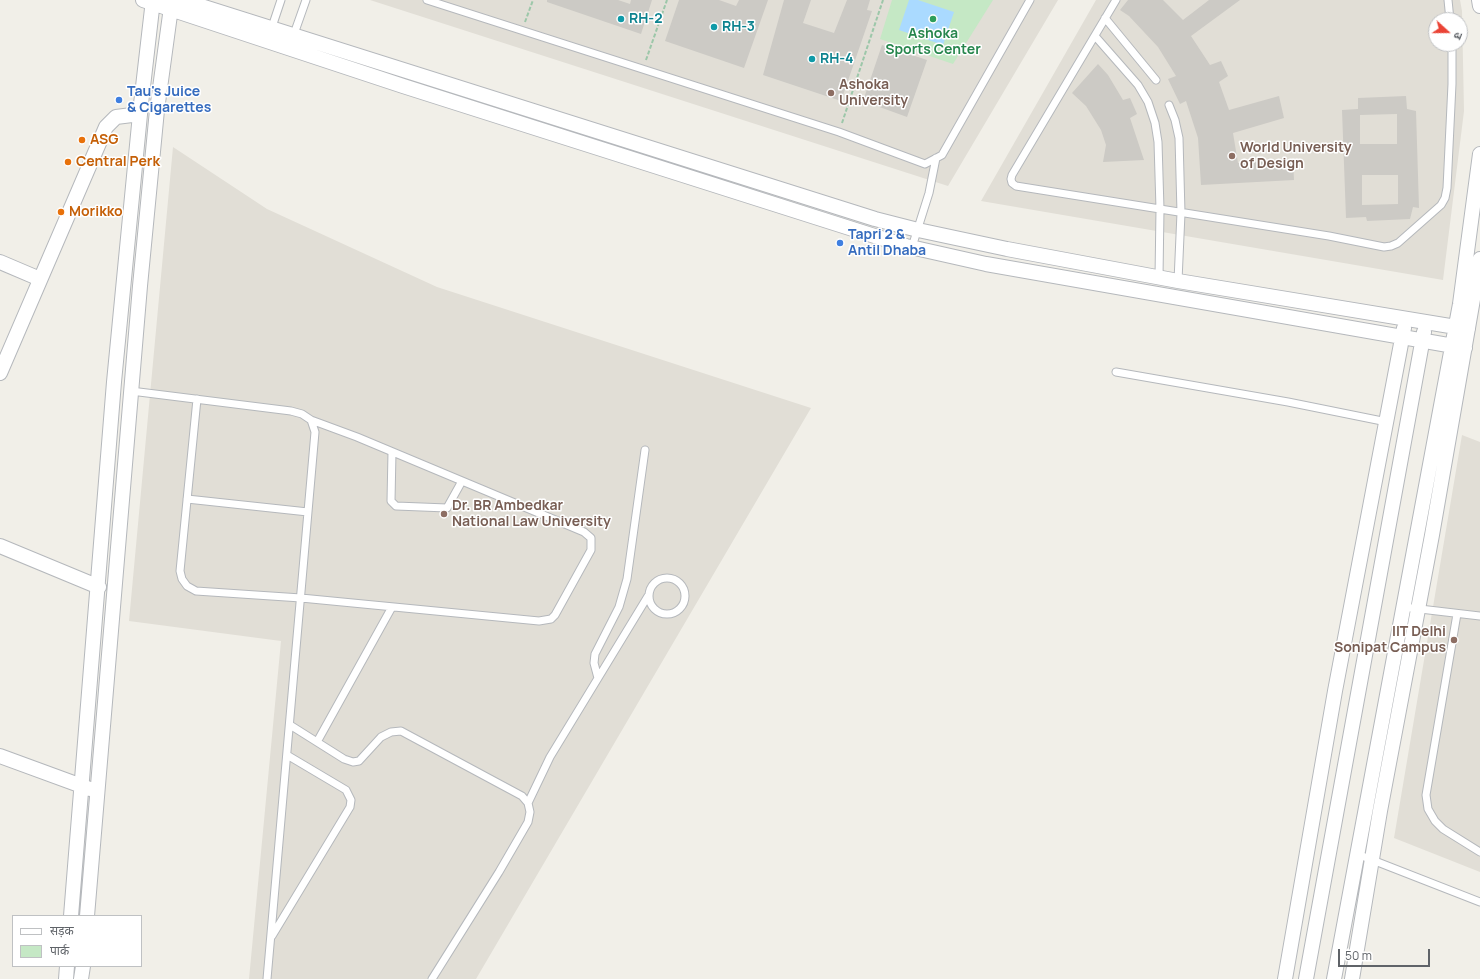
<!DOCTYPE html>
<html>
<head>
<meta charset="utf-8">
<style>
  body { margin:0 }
  #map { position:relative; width:1480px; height:979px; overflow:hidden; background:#f1efe8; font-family:Manrope,"Noto Sans Devanagari",sans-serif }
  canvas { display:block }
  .legend { position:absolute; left:12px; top:915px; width:130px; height:52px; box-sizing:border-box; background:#fff; border:1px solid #bfc1c3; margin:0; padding:5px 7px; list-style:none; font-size:12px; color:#5f6368 }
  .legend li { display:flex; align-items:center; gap:8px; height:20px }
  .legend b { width:20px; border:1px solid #bfc1c3 }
  .north { position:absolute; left:1428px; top:12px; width:40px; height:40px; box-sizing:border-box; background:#fff; border:1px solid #bfc1c3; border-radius:50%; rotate:111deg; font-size:11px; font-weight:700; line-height:16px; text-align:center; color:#5f6368 }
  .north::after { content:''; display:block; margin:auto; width:14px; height:18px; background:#ea4335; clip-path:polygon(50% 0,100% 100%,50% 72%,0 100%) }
  .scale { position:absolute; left:1338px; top:949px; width:92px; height:18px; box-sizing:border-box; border:2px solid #5f6368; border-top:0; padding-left:5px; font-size:12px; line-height:14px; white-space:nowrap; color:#5f6368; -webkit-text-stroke:3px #fff; paint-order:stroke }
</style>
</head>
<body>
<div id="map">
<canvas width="1480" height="979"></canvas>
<ul class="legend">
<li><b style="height:5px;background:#fff"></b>सड़क</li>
<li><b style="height:11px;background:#c5e8c5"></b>पार्क</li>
</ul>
<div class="north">उ</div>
<div class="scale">50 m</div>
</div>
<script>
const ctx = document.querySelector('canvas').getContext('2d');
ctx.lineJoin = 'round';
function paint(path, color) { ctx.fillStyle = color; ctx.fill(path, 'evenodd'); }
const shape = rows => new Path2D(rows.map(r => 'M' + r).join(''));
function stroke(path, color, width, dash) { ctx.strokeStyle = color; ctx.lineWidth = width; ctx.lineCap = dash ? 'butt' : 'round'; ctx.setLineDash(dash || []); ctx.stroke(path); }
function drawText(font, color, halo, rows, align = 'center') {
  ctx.font = font + ' Manrope,sans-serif'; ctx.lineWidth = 3; ctx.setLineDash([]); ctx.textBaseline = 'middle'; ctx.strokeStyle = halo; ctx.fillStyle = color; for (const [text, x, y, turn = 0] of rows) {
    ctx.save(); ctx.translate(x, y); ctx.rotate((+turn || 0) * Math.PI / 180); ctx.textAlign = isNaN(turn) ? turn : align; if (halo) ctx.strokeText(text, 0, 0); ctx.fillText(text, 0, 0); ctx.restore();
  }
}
paint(shape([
  [370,0,1058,0,948,186],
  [1096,0,1460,0,1462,11,1464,111,1443,280,981,201],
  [1436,20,1460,20,1460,44,1436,44],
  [173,147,267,209,437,287,811,408,476,979,249,979,281,641,129,621],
  [1462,435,1480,442,1480,872,1394,838]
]), '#e1ded6');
paint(shape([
  [892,0,993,0,953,64,880,39]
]), '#c5e8c5');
paint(shape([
  [909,0,918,0,954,12,943,45,899,30]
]), '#aadaff');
paint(shape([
  [547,0,618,0,630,4,631,0,652,0,641,34,547,2],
  [679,0,719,0,736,6,739,0,768,0,744,68,665,41],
  [784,0,811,0,803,23,834,33,847,0,870,0,867,10,872,11,841,101,763,75],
  [1128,0,1163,0,1183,20,1209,0,1240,0,1191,36,1210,65,1221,61,1228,76,1219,82,1229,110,1279,96,1284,118,1233,133,1238,163,1293,160,1294,180,1201,185,1198,138,1186,101,1180,104,1168,79,1176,76,1158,47,1129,16,1120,10],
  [882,45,927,60,907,117,863,101],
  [1098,64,1108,75,1123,100,1130,98,1137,114,1130,118,1144,160,1103,162,1106,145,1101,130,1086,106,1072,93],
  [1406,96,1407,109,1416,111,1419,208,1413,207,1410,219,1367,221,1366,217,1346,218,1342,110,1358,109,1358,98],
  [1397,114,1397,144,1360,144,1360,115],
  [1362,175,1398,175,1398,204,1362,205]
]), '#cccac5');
const lane = shape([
  [427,0,839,132,925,164,942,155,1030,0],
  [1116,0,1012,175,1011,179,1012,183,1016,186,1329,236,1384,247,1391,246,1398,243,1441,205,1445,198,1447,188,1452,84,1452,44],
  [1448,0,1450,20],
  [1105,18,1156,80],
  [272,27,281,0],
  [294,34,306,0],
  [1095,36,1138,85,1148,102,1155,123,1158,142,1160,209,1159,277],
  [1169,105,1175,120,1179,138,1181,213,1178,281],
  [912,247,929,193,936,158],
  [1116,372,1288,402,1387,422],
  [131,391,291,411,302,414,311,420,315,432,267,979],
  [197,399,180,571,182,579,187,586,196,591,301,598,539,621,551,619,555,615,591,550,591,538,584,532,357,437,311,420],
  [392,452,391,501,396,506,447,508,462,481],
  [187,499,308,512],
  '649 596a18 18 0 1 1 36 0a18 18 0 1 1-36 0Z',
  [1403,607,1480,616],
  [1457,614,1426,795,1428,809,1435,821,1443,829,1480,852],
  [598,678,594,663,595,654,619,607,627,579,645,450],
  [290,725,344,759,353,762,359,761,381,737,391,732,401,731,522,796,528,803,530,812,528,822,499,872,432,979],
  [317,742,392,607],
  [528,803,550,757,648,596],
  [1357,854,1480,902],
  [272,936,350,807,351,800,346,790,287,755]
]);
const street = shape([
  [143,0,403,86,906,246,986,264,1465,348],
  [182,0,875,219,918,230,1007,249,1178,281,1468,329],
  [1479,0,1480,6],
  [0,262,40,279],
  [0,373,106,127,116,117,140,114],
  [0,546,99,587],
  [0,756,90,789],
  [71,916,114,382,141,104,153,0],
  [87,916,140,286,157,110,172,0],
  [66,979,67,966],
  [81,979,83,966],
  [1285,979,1335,691,1404,328],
  [1306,979,1424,332],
  [1334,979,1460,304,1480,154],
  [1352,979,1380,811,1432,535,1480,259]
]);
stroke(lane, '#b5b8bc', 9);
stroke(street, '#b5b8bc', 16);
stroke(shape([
  [525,22,533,0],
  [646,60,667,0],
  [842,123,883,0]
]), '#9cc7a9', 2, [4, 2]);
stroke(lane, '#fff', 7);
stroke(street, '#fff', 14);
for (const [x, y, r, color] of [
  [621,19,4,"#0f9aa8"],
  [933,19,4,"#2e9e5b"],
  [714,27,4,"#0f9aa8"],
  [812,59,4,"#0f9aa8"],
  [831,93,4,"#8d6e63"],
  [119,100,4,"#3f7fe0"],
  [82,140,4,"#e8710a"],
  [1232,156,4,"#8d6e63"],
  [68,162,4,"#e8710a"],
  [61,212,4,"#e8710a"],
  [840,243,4,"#3f7fe0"],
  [444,514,4,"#8d6e63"],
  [1454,640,4,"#8d6e63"]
]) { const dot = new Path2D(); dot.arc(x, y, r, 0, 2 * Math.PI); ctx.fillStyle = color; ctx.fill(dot); stroke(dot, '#fff', 1.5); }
drawText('bold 14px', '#0d838f', '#fff', [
  ["RH-2",629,19],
  ["RH-3",722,27],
  ["RH-4",820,59]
], 'left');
drawText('bold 14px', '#27864d', '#fff', [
  ["Ashoka",933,34],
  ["Sports Center",933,50]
]);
drawText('bold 14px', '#785e54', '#fff', [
  ["Ashoka",839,85],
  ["University",839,101],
  ["World University",1240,148],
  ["of Design",1240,164],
  ["Dr. BR Ambedkar",452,506],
  ["National Law University",452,522],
  ["IIT Delhi",1446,632,"right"],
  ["Sonipat Campus",1446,648,"right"]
], 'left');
drawText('bold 14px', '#366cbe', '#fff', [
  ["Tau's Juice",127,92],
  ["& Cigarettes",127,108],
  ["Tapri 2 &",848,235],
  ["Antil Dhaba",848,251]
], 'left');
drawText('bold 14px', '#c56008', '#fff', [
  ["ASG",90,140],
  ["Central Perk",76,162],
  ["Morikko",69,212]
], 'left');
</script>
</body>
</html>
